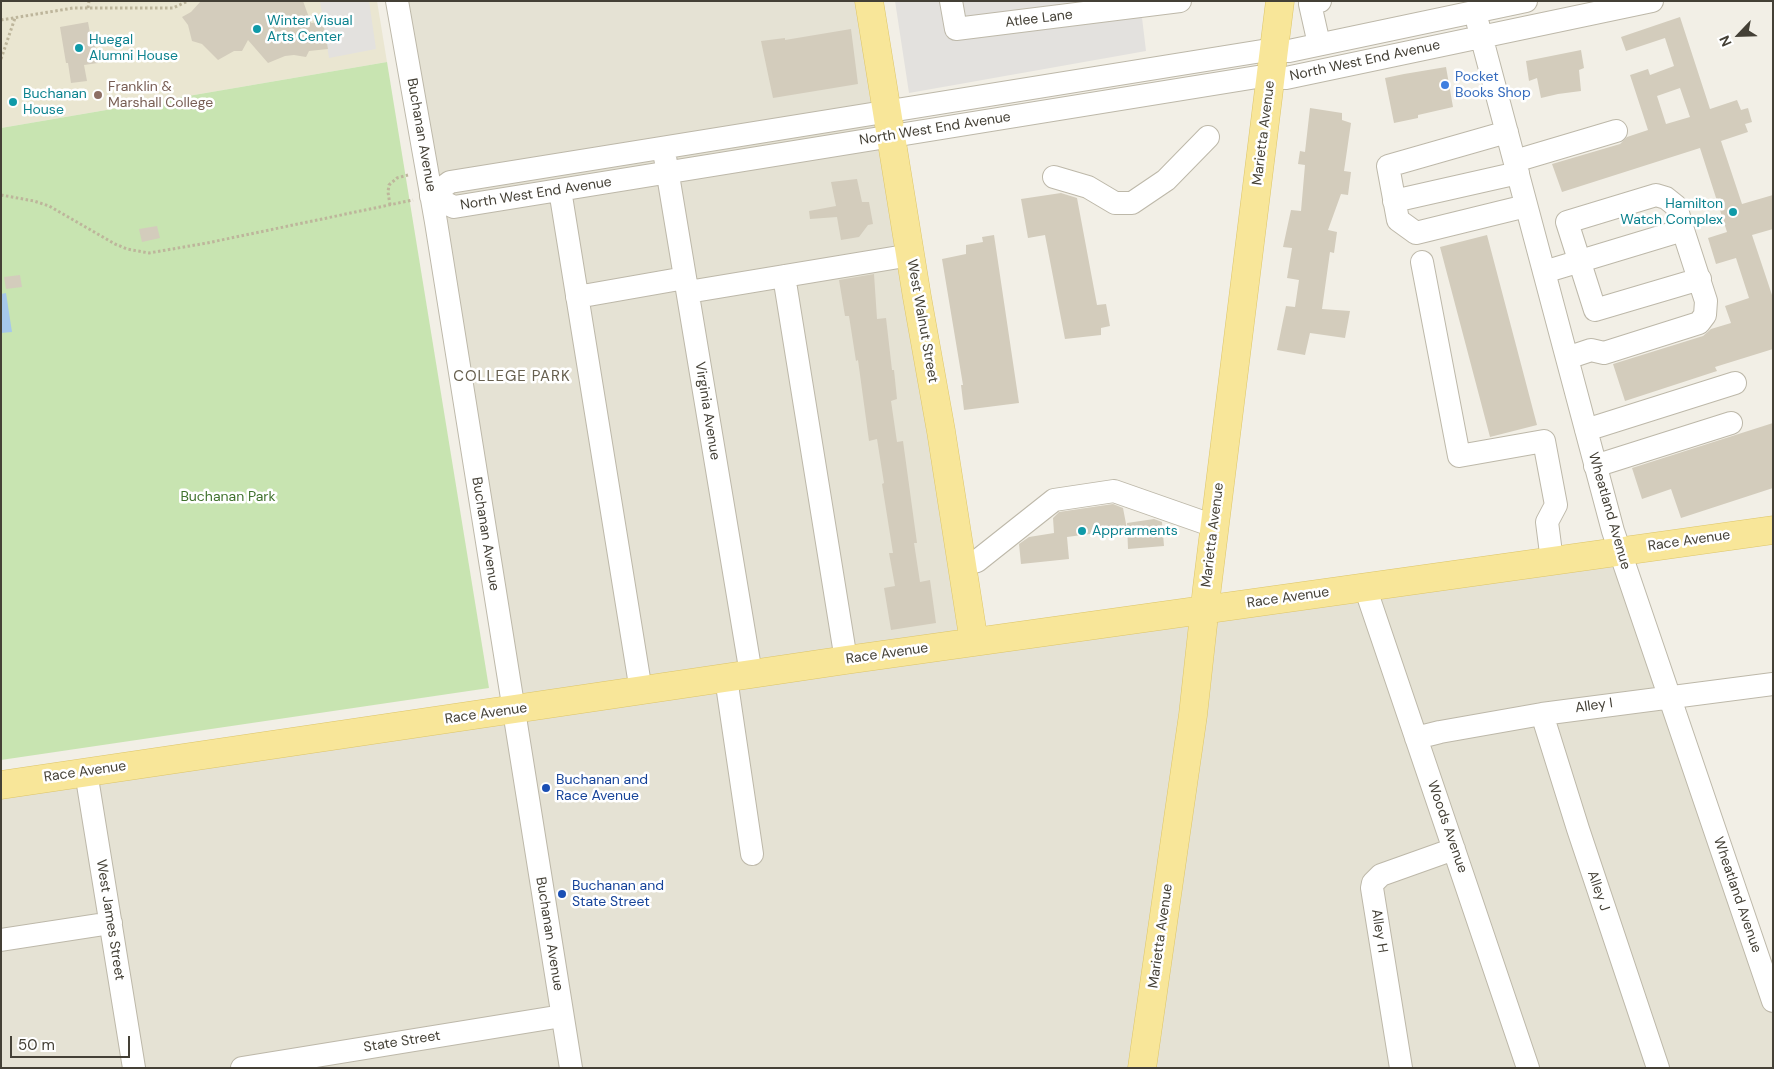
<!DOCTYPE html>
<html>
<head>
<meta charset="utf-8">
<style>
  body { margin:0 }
  #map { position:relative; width:1774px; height:1069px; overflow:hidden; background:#f2efe6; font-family:"DM Sans",sans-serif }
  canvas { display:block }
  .frame { position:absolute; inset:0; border:2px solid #444036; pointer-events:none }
  .north { position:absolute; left:1714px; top:10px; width:50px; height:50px; -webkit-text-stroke:4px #fff; paint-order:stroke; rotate:246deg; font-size:14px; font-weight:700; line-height:20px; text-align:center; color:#444036 }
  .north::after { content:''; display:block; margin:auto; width:18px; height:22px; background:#444036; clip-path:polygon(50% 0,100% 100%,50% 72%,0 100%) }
  .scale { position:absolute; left:10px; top:1036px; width:120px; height:22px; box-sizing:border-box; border:2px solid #444036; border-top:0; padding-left:6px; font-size:15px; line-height:18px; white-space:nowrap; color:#444036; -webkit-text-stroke:4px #fff; paint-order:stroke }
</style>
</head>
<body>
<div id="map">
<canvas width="1774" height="1069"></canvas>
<div class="frame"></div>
<div class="north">N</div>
<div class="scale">50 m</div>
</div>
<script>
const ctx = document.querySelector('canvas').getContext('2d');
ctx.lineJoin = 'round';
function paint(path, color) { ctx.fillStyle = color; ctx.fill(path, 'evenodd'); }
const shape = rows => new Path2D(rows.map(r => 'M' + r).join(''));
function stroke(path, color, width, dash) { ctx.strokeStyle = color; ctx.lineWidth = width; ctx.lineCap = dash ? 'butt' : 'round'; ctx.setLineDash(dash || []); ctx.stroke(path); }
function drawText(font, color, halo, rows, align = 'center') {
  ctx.font = font + ' "DM Sans",sans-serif'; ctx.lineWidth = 5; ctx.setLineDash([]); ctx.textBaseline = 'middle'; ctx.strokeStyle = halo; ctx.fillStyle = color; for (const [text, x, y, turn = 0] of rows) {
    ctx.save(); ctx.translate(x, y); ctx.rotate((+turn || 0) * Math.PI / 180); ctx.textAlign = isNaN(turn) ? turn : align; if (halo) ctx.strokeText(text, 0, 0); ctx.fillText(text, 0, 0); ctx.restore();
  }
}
paint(shape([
  [397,1,869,1,974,642,1620,551,1773,1001,1773,1068,1,1068,1,785,512,710]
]), '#e5e2d4');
paint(shape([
  [1,1,377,1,387,62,1,128]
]), '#eae6d1');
paint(shape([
  [387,62,489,688,1,760,1,128]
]), '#c8e4b1');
paint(shape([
  [320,1,369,1,376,49,329,58],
  [895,1,1140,1,1146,51,909,93]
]), '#e3e1de');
paint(shape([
  [6,293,12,332,1,333,1,294]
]), '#a6c8eb');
paint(shape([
  [201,1,303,1,311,23,323,22,328,49,309,51,306,57,294,55,285,56,268,63,248,40,242,51,234,51,218,60,202,44,192,41,188,25,182,17,191,12],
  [1680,17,1710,109,1737,100,1741,110,1748,108,1752,122,1745,124,1748,132,1721,141,1742,204,1773,195,1773,229,1752,235,1773,298,1773,349,1715,367,1717,371,1625,401,1613,364,1703,336,1711,329,1731,323,1725,306,1749,298,1736,258,1716,264,1708,238,1727,232,1700,148,1562,192,1552,164,1620,144,1627,137,1648,130,1630,75,1648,69,1650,75,1674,66,1665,38,1626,51,1621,37],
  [1680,88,1690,117,1666,124,1657,96],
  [88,22,90,33,93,33,98,63,84,65,87,81,71,83,68,63,66,63,60,27],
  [851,29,858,84,773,98,761,41,785,38,785,40],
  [1581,50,1584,68,1579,70,1581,91,1558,94,1541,98,1537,78,1529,81,1526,61],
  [1446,67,1453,107,1418,115,1418,118,1394,123,1385,78,1404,74],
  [1310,108,1342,113,1342,120,1351,123,1344,171,1351,172,1348,195,1341,194,1328,230,1337,232,1334,253,1330,252,1322,309,1350,311,1345,338,1310,333,1305,355,1277,350,1286,306,1295,307,1299,280,1287,278,1292,248,1283,247,1291,210,1301,211,1305,165,1298,164,1300,151,1305,152],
  [857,179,862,202,869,202,873,224,868,225,859,237,841,240,837,217,810,219,809,211,836,206,831,182],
  [1061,193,1077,198,1097,305,1106,304,1110,326,1101,328,1101,335,1065,339,1045,235,1028,238,1021,199],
  [157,226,160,238,142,242,139,229],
  [994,235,1019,403,964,410,961,385,963,385,942,259,966,254,966,245,983,242,982,237],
  [1487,235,1537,425,1490,437,1440,247],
  [874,274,877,319,886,318,892,370,894,370,897,399,891,401,897,442,903,441,917,543,914,543,920,582,930,580,936,623,891,630,884,588,895,586,889,553,893,553,882,484,884,483,877,439,869,441,858,360,856,361,849,316,845,316,839,280],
  [20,275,22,287,6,289,4,277],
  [1773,423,1773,488,1681,518,1671,489,1642,499,1632,468],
  [1113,504,1123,508,1127,529,1067,537,1069,559,1021,564,1019,544,1029,537,1054,533,1053,518,1059,512],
  [1154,519,1162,522,1164,546,1128,549,1127,523]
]), '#d3ccbc');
const minor = shape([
  [397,1,436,222,571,1068],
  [951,1,956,29,1180,1],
  [1478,24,1613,531,1773,1001],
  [1319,44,1310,4,1320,1],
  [1507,132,1388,166,1398,220,1416,233,1526,206],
  [665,157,751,674],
  [1515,161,1616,131],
  [1054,177,1088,187,1115,203,1132,203,1166,180,1208,137],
  [560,190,641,691],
  [431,196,454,207,1257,77,1286,78,1652,1],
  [431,196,450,182,1262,51,1289,51,1526,1],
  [1394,201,1518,173],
  [1683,230,1676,206,1666,198,1656,195,1567,222,1595,310,1700,279],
  [1422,262,1459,456,1544,441,1556,505,1547,522,1552,561],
  [1544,272,1683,230,1706,301,1705,315,1699,323,1604,353,1591,350,1567,358],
  [784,276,846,660],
  [688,292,911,255],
  [577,297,685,278],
  [1586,430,1735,383],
  [1595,466,1731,423],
  [961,565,977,561,1054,500,1114,491,1214,526],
  [1365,587,1528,1068],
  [726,678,752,854],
  [1542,714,1578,829,1658,1068],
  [1416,738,1440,732,1542,714,1773,684],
  [86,772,134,1068],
  [1,940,111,923],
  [242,1068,562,1016],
  [1401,1068,1372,888,1373,883,1381,875,1454,849]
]);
const major = shape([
  [869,1,917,297,941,431,974,642],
  [1,785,846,660,1773,530],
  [1142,1068,1193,715,1207,588,1280,1]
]);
stroke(minor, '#bdb8a9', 24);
stroke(major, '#dcc56a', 29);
stroke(shape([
  [88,8,89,1],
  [1,20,73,8,173,8,188,1],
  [1,59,15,18],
  [1,195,34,201,49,206,115,244,127,249,149,253,207,243,413,200],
  [390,205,388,192,389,185,397,178,408,175]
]), '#bdb59b', 3, [2.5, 2.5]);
stroke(minor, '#fff', 22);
stroke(major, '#f8e699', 28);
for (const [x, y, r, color] of [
  [257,29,5,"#0f9aa8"],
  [79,48,5,"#0f9aa8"],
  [1445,85,5,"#3f7fe0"],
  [98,95,5,"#8d6e63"],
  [13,102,5,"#0f9aa8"],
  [1733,212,5,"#0f9aa8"],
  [1082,531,5,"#0f9aa8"],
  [546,788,5,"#1a4fb4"],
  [562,894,5,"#1a4fb4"]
]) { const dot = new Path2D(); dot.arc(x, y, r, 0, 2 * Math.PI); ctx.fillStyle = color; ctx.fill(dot); stroke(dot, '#fff', 2); }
drawText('14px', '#444036', '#fff', [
  ["Atlee Lane",1039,19,-7],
  ["North West End Avenue",1365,61,-12],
  ["North West End Avenue",935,129,-9],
  ["Marietta Avenue",1264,133,-83],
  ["Buchanan Avenue",421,135,80],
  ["North West End Avenue",536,194,-9],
  ["West Walnut Street",922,321,80],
  ["Virginia Avenue",707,411,81],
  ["Wheatland Avenue",1609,511,74],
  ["Buchanan Avenue",485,534,81],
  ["Marietta Avenue",1213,535,-83],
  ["Race Avenue",1689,541,-8],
  ["Race Avenue",1288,598,-8],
  ["Race Avenue",887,654,-8],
  ["Alley I",1594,706,-8],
  ["Race Avenue",486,714,-8],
  ["Race Avenue",85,772,-8],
  ["Woods Avenue",1447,827,71],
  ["Alley J",1598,891,71],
  ["Wheatland Avenue",1737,895,71],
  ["West James Street",110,920,81],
  ["Alley H",1379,931,81],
  ["Buchanan Avenue",549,934,81],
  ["Marietta Avenue",1161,936,-82],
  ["State Street",402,1042,-9]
]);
drawText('14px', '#0d838f', '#fff', [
  ["Winter Visual",267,21],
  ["Arts Center",267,37],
  ["Huegal",89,40],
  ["Alumni House",89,56],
  ["Buchanan",23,94],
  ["House",23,110],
  ["Hamilton",1723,204,"right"],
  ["Watch Complex",1723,220,"right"],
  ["Apprarments",1092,531]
], 'left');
drawText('14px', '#366cbe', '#fff', [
  ["Pocket",1455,77],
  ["Books Shop",1455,93]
], 'left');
drawText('14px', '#785e54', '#fff', [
  ["Franklin &",108,87],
  ["Marshall College",108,103]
], 'left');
drawText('14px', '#40722d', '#fff', [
  ["Buchanan Park",228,497]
]);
drawText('14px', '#164399', '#fff', [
  ["Buchanan and",556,780],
  ["Race Avenue",556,796],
  ["Buchanan and",572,886],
  ["State Street",572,902]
], 'left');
ctx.letterSpacing = '1px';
drawText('15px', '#665f4e', '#fff', [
  ["COLLEGE PARK",512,377]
]);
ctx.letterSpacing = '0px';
</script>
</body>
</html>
